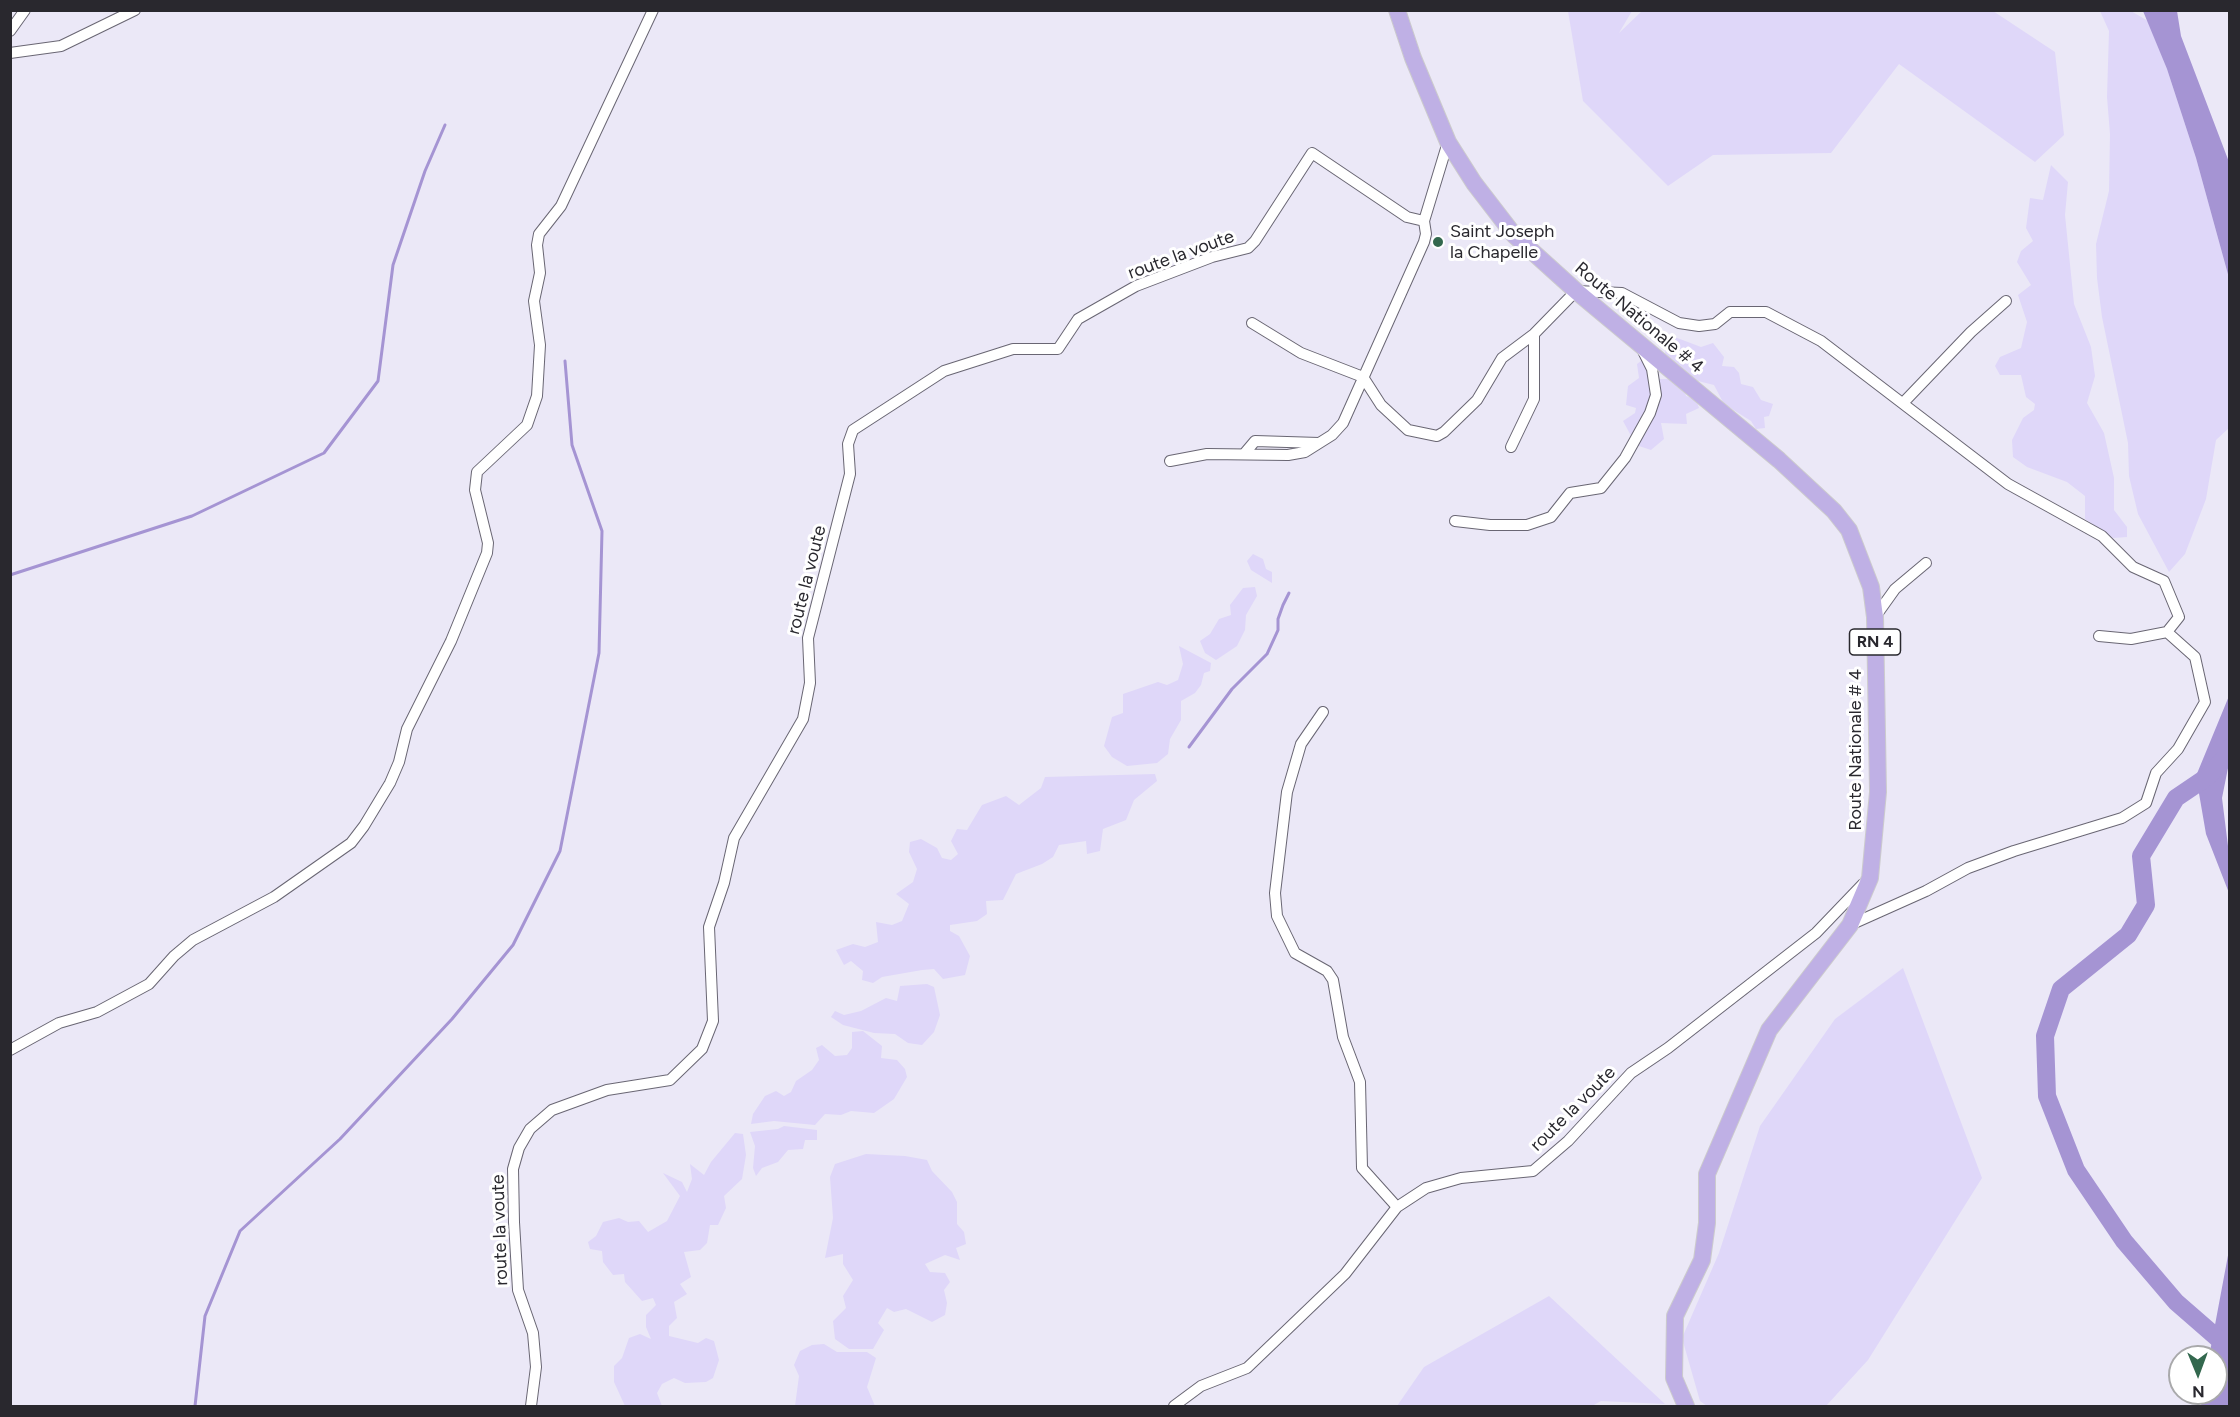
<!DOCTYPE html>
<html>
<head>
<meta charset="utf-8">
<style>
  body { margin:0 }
  #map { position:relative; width:2240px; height:1417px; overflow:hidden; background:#ebe8f7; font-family:Figtree,sans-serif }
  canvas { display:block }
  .frame { position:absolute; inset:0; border:12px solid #29282e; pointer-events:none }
  .north { position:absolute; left:2168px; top:1345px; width:60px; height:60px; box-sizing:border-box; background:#fff; border:2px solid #a9a9ab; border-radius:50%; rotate:179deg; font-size:16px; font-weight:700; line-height:24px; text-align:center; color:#29282e }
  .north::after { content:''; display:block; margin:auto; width:21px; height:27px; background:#33684e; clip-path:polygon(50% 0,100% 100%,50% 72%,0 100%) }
</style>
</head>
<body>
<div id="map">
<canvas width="2240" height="1417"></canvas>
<div class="frame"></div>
<div class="north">N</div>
</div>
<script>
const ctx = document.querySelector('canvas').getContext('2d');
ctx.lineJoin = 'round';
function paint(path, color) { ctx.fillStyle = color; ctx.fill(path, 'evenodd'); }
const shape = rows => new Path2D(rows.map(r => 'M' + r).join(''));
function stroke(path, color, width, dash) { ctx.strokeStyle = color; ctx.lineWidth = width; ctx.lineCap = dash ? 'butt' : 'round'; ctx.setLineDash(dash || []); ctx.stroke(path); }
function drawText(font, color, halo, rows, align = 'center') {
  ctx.font = font + ' Figtree,sans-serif'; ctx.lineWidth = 6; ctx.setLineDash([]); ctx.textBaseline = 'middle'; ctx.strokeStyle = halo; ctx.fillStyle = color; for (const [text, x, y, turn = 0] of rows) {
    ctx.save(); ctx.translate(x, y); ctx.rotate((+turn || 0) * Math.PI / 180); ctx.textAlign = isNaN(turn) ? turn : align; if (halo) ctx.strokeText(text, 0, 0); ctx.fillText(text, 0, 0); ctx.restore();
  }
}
paint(shape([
  [1568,11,1632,11,1619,33,1642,11,1993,11,2055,52,2064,135,2035,162,1899,64,1831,153,1713,155,1668,186,1583,101],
  [2100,11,2131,11,2148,21,2167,69,2196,158,2229,278,2229,428,2216,440,2206,499,2185,554,2169,572,2138,514,2129,476,2128,443,2102,317,2097,278,2096,244,2109,191,2110,134,2107,97,2109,31],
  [2051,165,2068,182,2065,215,2074,304,2091,347,2095,376,2087,403,2104,433,2114,478,2114,510,2127,527,2127,537,2113,538,2085,519,2085,496,2067,482,2027,467,2013,457,2012,440,2023,418,2034,410,2035,404,2026,397,2021,375,2000,375,1995,366,2000,357,2021,348,2027,322,2018,295,2031,285,2017,262,2021,251,2033,241,2026,228,2030,198,2043,200],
  [1672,336,1701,347,1713,343,1724,357,1722,366,1734,367,1739,373,1741,384,1753,387,1761,400,1773,404,1769,416,1764,417,1765,428,1756,429,1751,421,1724,404,1714,385,1698,381,1677,368,1664,355],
  [1645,358,1658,379,1673,379,1684,389,1686,396,1696,399,1699,408,1686,414,1687,424,1661,423,1664,439,1651,450,1636,445,1623,421,1635,413,1636,408,1626,405,1628,386,1639,378,1637,364],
  [1253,554,1263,559,1266,569,1272,572,1272,583,1251,570,1247,561],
  [1255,587,1257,596,1246,615,1245,630,1237,646,1216,660,1205,653,1200,641,1210,634,1219,619,1231,615,1230,605,1243,588],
  [1179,646,1211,663,1210,671,1204,673,1201,685,1195,693,1181,701,1181,720,1170,739,1168,754,1157,763,1127,766,1112,757,1104,746,1112,717,1123,713,1123,694,1158,682,1167,685,1178,680,1183,664],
  [1155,774,1157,781,1134,800,1126,820,1103,829,1100,851,1087,854,1086,841,1059,845,1053,857,1042,864,1016,874,1003,900,986,901,987,914,977,921,950,925,950,931,959,936,970,956,965,975,943,979,934,969,922,970,882,977,873,983,862,980,863,971,851,961,844,965,836,950,853,944,865,947,878,942,876,922,892,925,902,921,909,904,896,894,913,882,917,869,909,852,910,842,921,839,937,848,942,858,951,860,958,854,951,841,957,829,967,830,982,805,1006,796,1019,805,1041,788,1045,777],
  [1903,968,1982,1178,1868,1360,1826,1406,1707,1406,1700,1401,1682,1338,1719,1253,1760,1126,1835,1019],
  [927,984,934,987,940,1015,934,1032,922,1045,908,1043,895,1034,874,1033,843,1025,831,1017,835,1011,844,1015,861,1011,886,998,897,1001,900,986],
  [863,1031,882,1046,881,1058,897,1060,905,1069,907,1077,894,1099,874,1113,851,1111,841,1115,825,1114,815,1125,774,1121,751,1124,753,1114,765,1096,776,1091,784,1096,791,1092,796,1081,812,1070,819,1060,816,1048,822,1045,835,1056,847,1055,852,1048,852,1032],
  [784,1126,817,1130,817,1140,805,1140,803,1149,788,1150,778,1162,762,1168,756,1176,753,1168,755,1146,750,1132,778,1129],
  [735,1133,743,1134,746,1155,742,1179,724,1196,726,1208,718,1225,710,1225,707,1243,700,1250,684,1252,691,1277,680,1284,687,1294,674,1302,677,1318,669,1326,669,1336,698,1343,706,1338,714,1341,719,1360,713,1378,706,1382,685,1383,674,1378,662,1384,657,1393,662,1406,625,1406,614,1382,614,1366,622,1358,629,1338,640,1334,651,1339,646,1327,646,1315,656,1305,653,1298,642,1301,625,1282,624,1274,613,1275,603,1262,602,1251,590,1249,588,1242,596,1236,603,1222,619,1218,628,1222,639,1221,648,1232,667,1221,680,1196,663,1173,682,1182,687,1192,692,1179,690,1164,704,1175,711,1162],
  [866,1154,905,1156,927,1160,932,1171,952,1192,957,1202,957,1224,964,1232,966,1244,956,1248,960,1260,945,1255,925,1264,930,1272,945,1273,950,1282,944,1290,947,1303,945,1315,932,1322,906,1309,894,1312,887,1308,878,1323,884,1330,873,1349,849,1349,835,1339,833,1321,846,1308,843,1296,853,1280,843,1264,843,1254,825,1258,833,1218,830,1177,835,1164],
  [1549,1296,1665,1404,1601,1401,1592,1406,1397,1406,1424,1367],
  [824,1344,837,1352,867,1352,876,1358,867,1387,875,1406,795,1406,799,1376,794,1365,800,1351,812,1345]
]), '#dfd7f9');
paint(shape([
  [2143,11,2177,11,2181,36,2229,162,2229,278,2196,158,2167,69],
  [2229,696,2229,763,2222,798,2229,854,2229,893,2206,834,2196,776],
  [2229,1250,2229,1406,2201,1406,2203,1393,2216,1393,2216,1357,2209,1357]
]), '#a594d3');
stroke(shape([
  [10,575,192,516,324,453,378,381,393,265,425,171,445,125],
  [1189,747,1232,689,1267,654,1278,630,1278,619,1283,605,1289,593],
  [195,1406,205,1316,240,1231,340,1139,452,1019,513,945,560,851,599,653,602,531,572,445,565,361]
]), '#a594d3', 3);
stroke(shape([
  [2230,747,2224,759,2207,777,2176,798,2141,856,2146,905,2128,935,2061,989,2045,1036,2047,1096,2076,1170,2124,1241,2176,1302,2230,1349]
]), '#a594d3', 18);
const minor = shape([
  [10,31,25,10],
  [10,53,61,46,135,10],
  [1252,323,1301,353,1363,377,1381,405,1408,430,1437,436,1444,432,1477,400,1502,358,1534,334,1576,291,1622,293,1679,323,1699,326,1715,324,1730,312,1766,312,1821,341,2008,484,2102,536,2133,567,2164,581,2179,617,2167,632,2195,657,2205,702,2178,749,2156,773,2146,803,2122,818,2014,851,1968,868,1926,891,1850,925],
  [1903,403,1971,332,2006,301],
  [1511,447,1534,399,1534,334],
  [1244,454,1255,441,1319,443],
  [1170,461,1207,454,1288,455,1305,452,1332,435,1343,423,1424,242,1426,234,1424,221],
  [1455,521,1490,525,1527,525,1551,517,1570,493,1601,488,1625,458,1650,413,1656,395,1652,369,1643,351],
  [1875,617,1895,589,1926,563],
  [2099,636,2131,639,2167,632],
  [1323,712,1301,744,1287,792,1275,893,1277,916,1295,953,1327,971,1333,980,1343,1037,1360,1082,1362,1168,1397,1207],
  [10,1050,59,1023,97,1012,149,984,174,956,193,940,274,897,351,843,364,826,390,783,399,762,407,729,451,641,487,553,488,543,475,490,477,472,527,425,537,396,540,345,534,301,540,273,537,245,539,234,561,206,653,10],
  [531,1406,536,1367,533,1333,518,1290,514,1222,513,1169,519,1148,530,1129,552,1110,607,1090,670,1080,702,1049,713,1021,709,927,724,883,734,838,803,719,810,683,808,638,850,474,848,444,853,430,944,371,1013,349,1058,349,1078,319,1136,286,1212,257,1248,248,1255,241,1312,153,1407,217,1424,221,1448,142],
  [1174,1406,1201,1386,1247,1368,1345,1274,1397,1207,1426,1188,1461,1178,1533,1171,1568,1141,1631,1073,1668,1048,1816,933,1863,884]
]);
const primary = shape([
  [1397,10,1413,58,1448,142,1474,183,1514,235,1576,291,1779,460,1834,511,1849,530,1871,587,1875,617,1878,792,1870,878,1850,925,1769,1030,1707,1174,1707,1223,1702,1260,1675,1316,1674,1378,1686,1406]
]);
stroke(minor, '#696673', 12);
stroke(primary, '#cccbcd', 18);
stroke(minor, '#fff', 10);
stroke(primary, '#bfb0e5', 16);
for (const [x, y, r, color] of [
  [1438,242,6,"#33684e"]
]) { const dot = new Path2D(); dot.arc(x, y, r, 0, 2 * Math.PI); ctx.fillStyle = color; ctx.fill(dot); stroke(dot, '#fff', 2); }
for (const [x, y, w] of [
  [1875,642,51]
]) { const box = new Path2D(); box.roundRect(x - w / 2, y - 13, w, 26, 4.5); ctx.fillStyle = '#fff'; ctx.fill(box); stroke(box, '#29282e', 1.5); }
drawText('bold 16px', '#29282e', null, [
  ["RN 4",1875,642]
]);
drawText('18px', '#29282e', '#fff', [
  ["Saint Joseph",1450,232],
  ["la Chapelle",1450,253]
], 'left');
drawText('18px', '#29282e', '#fff', [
  ["route la voute",1181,255,-20],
  ["Route Nationale # 4",1639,318,40],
  ["route la voute",807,580,-76],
  ["Route Nationale # 4",1856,750,-90],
  ["route la voute",1573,1109,-45],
  ["route la voute",500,1230,-92]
]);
</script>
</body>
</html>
